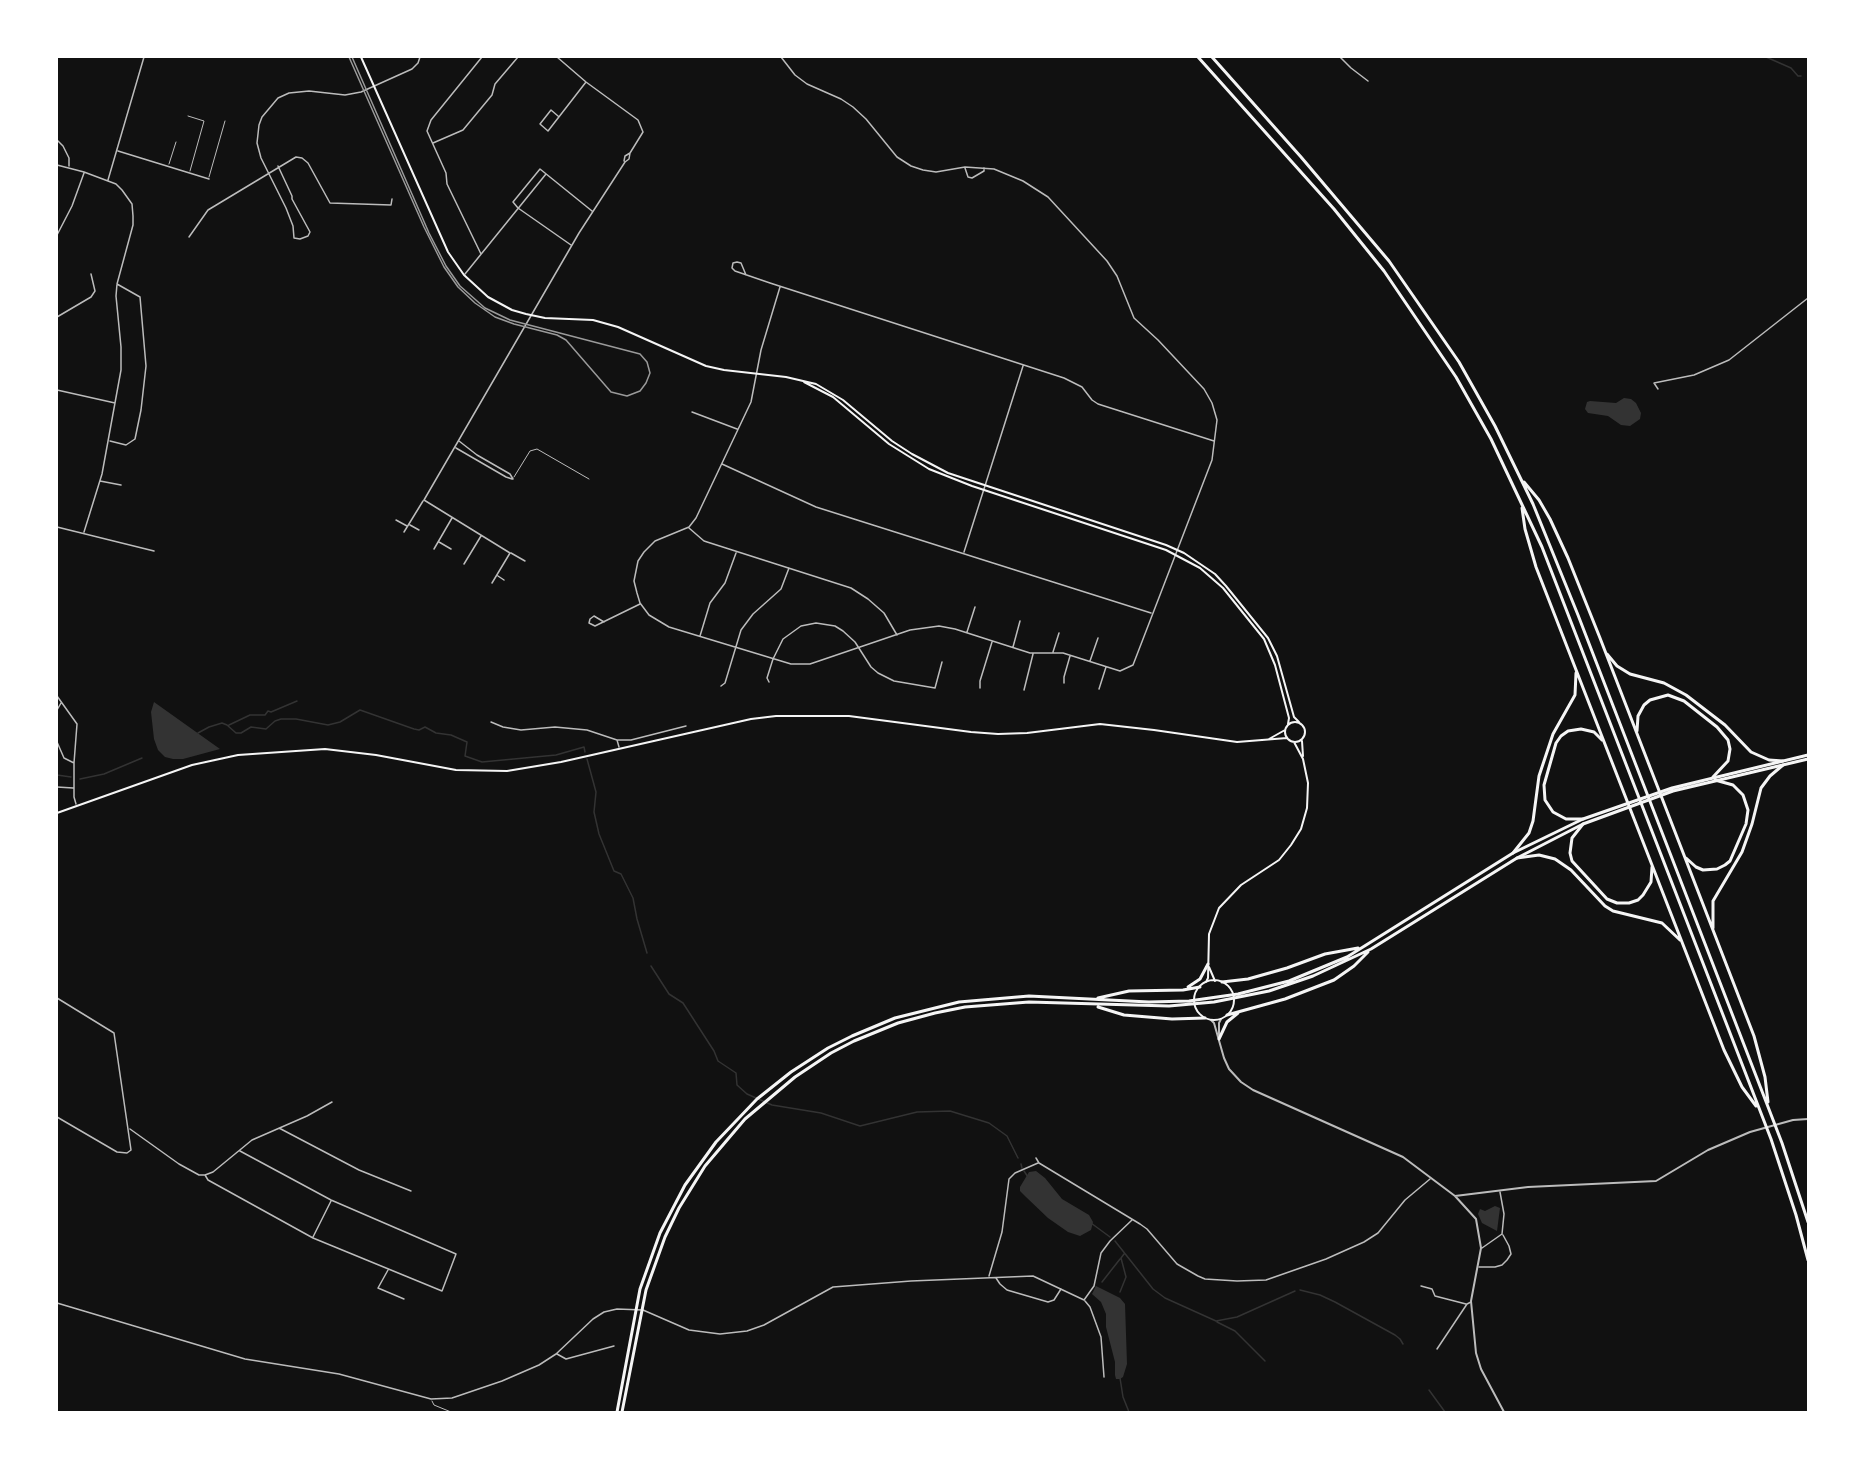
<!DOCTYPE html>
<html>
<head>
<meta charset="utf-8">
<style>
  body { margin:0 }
  #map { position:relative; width:1865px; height:1469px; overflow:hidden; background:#111; font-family:Rubik,sans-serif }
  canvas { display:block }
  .frame { position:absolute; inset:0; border:58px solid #fff; pointer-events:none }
</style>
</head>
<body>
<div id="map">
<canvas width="1865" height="1469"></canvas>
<div class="frame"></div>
</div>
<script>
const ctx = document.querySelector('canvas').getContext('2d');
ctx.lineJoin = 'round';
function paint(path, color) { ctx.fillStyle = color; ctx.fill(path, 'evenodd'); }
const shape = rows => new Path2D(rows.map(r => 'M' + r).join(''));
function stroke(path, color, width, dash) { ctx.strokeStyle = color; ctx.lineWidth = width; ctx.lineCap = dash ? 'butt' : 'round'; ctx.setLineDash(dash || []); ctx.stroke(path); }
paint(shape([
  [1624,398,1631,399,1636,403,1641,413,1640,419,1630,426,1621,425,1608,416,1588,413,1585,409,1587,402,1590,401,1616,403],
  [154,702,220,749,183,759,173,759,165,757,158,750,154,739,151,712],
  [1036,1171,1045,1178,1062,1199,1089,1215,1093,1222,1091,1230,1080,1236,1068,1232,1048,1218,1026,1197,1020,1191,1020,1187,1029,1172],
  [1495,1206,1500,1208,1497,1231,1482,1223,1478,1214,1480,1209,1485,1211],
  [1096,1286,1120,1298,1125,1304,1127,1364,1123,1377,1120,1379,1116,1379,1115,1375,1115,1362,1106,1327,1106,1314,1101,1302,1092,1294]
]), '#333');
stroke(shape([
  [1766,57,1791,68,1798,76,1801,76],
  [229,725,250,715,265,715,268,711,271,712,297,701],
  [198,733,209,727,222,723,227,725,236,733,241,733,251,727,266,729,275,721,281,719,296,719,328,725,340,722,360,710,414,729,419,730,425,727,436,733,451,735,467,742,465,756,482,762,556,755,584,747,585,752],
  [587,759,596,792,594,812,599,834,614,871,621,874,633,898,637,919,647,953],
  [57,775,71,777],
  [80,779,104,774,142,758],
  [651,966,669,994,683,1003,714,1051,718,1061,736,1073,737,1085,747,1094,772,1105,821,1113,860,1126,917,1112,950,1111,989,1123,1007,1136,1018,1158],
  [1021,1164,1022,1168],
  [1024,1171,1028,1177],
  [1091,1223,1110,1237],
  [1115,1241,1153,1289,1165,1298,1216,1321,1237,1317,1295,1291],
  [1102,1282,1120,1259],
  [1300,1290,1320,1295,1335,1302,1395,1335,1400,1339,1403,1344],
  [1120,1292,1126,1277,1121,1258,1124,1254],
  [1217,1322,1235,1331,1265,1361],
  [1120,1378,1123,1397,1129,1412],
  [1429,1390,1445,1412]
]), '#333', 1.5);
stroke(shape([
  [188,116,204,121,190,171],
  [169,164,176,142],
  [209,177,225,121],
  [514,477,530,451,537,449,589,479],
  [432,1401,434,1405,451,1412]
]), '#bcbcbc', 1);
stroke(shape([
  [557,57,586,82,638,120,643,132,630,153,625,156,624,161],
  [1340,57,1351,68,1368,81],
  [558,116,551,110,540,124,548,131,586,82],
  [57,140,63,146,69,158,69,166],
  [433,143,463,130,492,95,495,84,518,57],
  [118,151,209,179],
  [57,165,84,172,116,184,122,190,132,204,133,216,133,225,117,284,116,296,121,347,121,370,102,474,84,532],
  [278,166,292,196,292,199,310,232,308,236,300,239,294,238,293,226,286,208,261,158,257,143,259,125,262,117,278,98,289,93,309,91,345,95,361,92,412,69,418,63,420,57],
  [965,168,968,177,972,178,984,171,984,168],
  [108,180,144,57],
  [57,235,72,206,84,173],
  [189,237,208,210,296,157,302,158,308,163,330,203,391,205,392,199],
  [571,245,518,208,513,202,540,169,592,211],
  [481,254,447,184,446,173,427,131,431,120,482,57],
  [465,274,546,174],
  [746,275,741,263,737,262,733,263,732,268,735,271,770,283,1064,378,1082,387,1092,400,1098,404,1214,441],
  [780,287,761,350,751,402,696,518,689,527,655,541,644,552,638,561,634,581,637,593,640,603,649,615,669,627,791,664,810,664,910,630,939,626,955,629,1030,653,1063,653,1120,671,1133,665,1212,460,1217,420,1212,403,1204,389,1158,340,1134,318,1117,276,1107,261,1048,197,1023,181,994,169,965,167,936,172,923,170,911,166,897,157,866,119,853,107,841,99,807,84,795,75,781,57],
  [57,317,91,297,95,291,91,274],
  [1658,389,1654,383,1694,375,1729,360,1808,298],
  [57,390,115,403],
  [692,412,737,429],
  [110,441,126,445,135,439,141,410,146,366,140,297,117,284],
  [459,441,477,455,510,474,513,479],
  [456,448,506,477,512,479],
  [722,464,816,507,1151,613],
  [100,481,121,485],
  [396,520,407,526],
  [410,525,419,530],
  [57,527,154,551],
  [689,528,704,541,851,588,868,599,884,613,897,635],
  [404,532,423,501],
  [439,542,451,549],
  [434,549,452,518],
  [964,552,1023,366],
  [511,553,525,561],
  [464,564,481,536],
  [498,576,504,580],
  [492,583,510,553,424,500,579,233,625,162,629,159,630,153],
  [604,622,594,616,590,619,589,623,595,626,640,604],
  [967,632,975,607],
  [700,636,710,603,725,583,736,553],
  [1013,647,1020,621],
  [1053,652,1059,633],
  [1090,661,1098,638],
  [769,682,767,678,773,659,783,639,801,626,816,623,835,626,843,631,855,642,871,667,878,673,894,681,935,688,942,662],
  [1064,683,1064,677,1070,656],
  [721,686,725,683,741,630,753,614,781,589,789,568],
  [980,688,980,681,992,642],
  [1099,689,1106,667],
  [1024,690,1033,654],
  [57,696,77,724,74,763,74,797,76,804],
  [57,710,61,703],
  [491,722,503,727,521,730,555,727,587,730,617,740],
  [57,742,64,758,74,763],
  [619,747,617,740,631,740,686,726],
  [57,787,73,788],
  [57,998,114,1033,131,1150,127,1153,117,1152,57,1117],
  [279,1128,359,1170,411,1191],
  [130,1129,179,1164,199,1175,205,1175,213,1172,252,1140,307,1116,332,1102],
  [1036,1158,1039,1163,1140,1224,1147,1229,1177,1264,1198,1276,1205,1279,1237,1281,1266,1280,1326,1259,1364,1242,1378,1233,1405,1200,1430,1179],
  [205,1175,208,1180,313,1238,442,1291,456,1254,331,1200,240,1151],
  [313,1237,331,1201],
  [1482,1248,1502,1234,1504,1214,1500,1192],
  [1479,1267,1495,1267,1502,1265,1507,1260,1511,1254,1509,1246,1503,1235],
  [388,1270,378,1288,404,1299],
  [989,1276,1002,1232,1009,1179,1015,1173,1038,1163],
  [996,1278,1000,1284,1007,1290,1048,1302,1054,1300,1061,1289],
  [1421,1286,1432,1289,1435,1296,1466,1304],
  [1085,1301,1090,1307,1101,1337,1104,1377],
  [57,1303,245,1359,339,1374,431,1399,452,1398,502,1381,539,1365,556,1354,593,1319,604,1312,617,1309,643,1310,689,1330,720,1334,747,1331,764,1325,833,1287,911,1281,1033,1276,1084,1300,1094,1286,1101,1253,1110,1241,1132,1220],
  [1437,1349,1467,1304,1471,1302],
  [557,1354,566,1359,614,1346]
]), '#bcbcbc', 1.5);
stroke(shape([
  [1211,1020,1214,1023,1224,1058,1229,1069,1241,1082,1253,1090,1403,1157,1455,1196,1476,1219,1481,1248,1471,1301,1476,1353,1481,1369,1504,1412],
  [1219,1036,1219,1023,1221,1019],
  [1455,1196,1528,1187,1656,1181,1708,1150,1750,1132,1793,1120,1808,1119]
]), '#bcbcbc', 2);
stroke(shape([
  [361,57,448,252,464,275,488,297,512,310,526,314,545,318,593,320,618,327,706,366,724,370,786,377,816,384,843,400,892,441,912,454,948,473,1166,545,1184,553,1215,574,1226,586,1268,638,1277,656,1294,717,1299,722],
  [804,382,833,397,889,444,929,469,972,486,1166,550,1200,568,1223,588,1264,639,1275,665,1289,718,1288,724],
  '1285 732a10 10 0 1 1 20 0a10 10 0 1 1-20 0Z',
  [1269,739,1285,730],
  [1302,741,1303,756],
  [57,813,192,765,238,755,325,749,376,755,456,770,507,771,561,762,751,719,776,716,849,716,971,732,998,734,1027,733,1100,724,1154,730,1237,742,1287,738],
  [1209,967,1215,981],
  '1194 1000a20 20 0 1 1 40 0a20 20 0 1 1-40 0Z',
  [1206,982,1208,978,1209,934,1219,908,1241,885,1279,860,1291,845,1301,829,1307,808,1308,783,1303,759,1294,742]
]), '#f5f5f5', 2);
stroke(shape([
  [1222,982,1248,979,1287,968,1325,954,1358,948],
  [1188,987,1200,979,1208,964],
  [1098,998,1129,991,1183,990,1200,987],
  [1098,1007,1124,1015,1172,1019,1205,1018],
  [1227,1015,1285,999,1334,980,1354,966,1368,952],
  [1219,1039,1227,1022,1238,1013],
  [617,1412,640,1289,660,1233,685,1185,716,1142,757,1099,791,1072,828,1048,852,1036,895,1018,959,1002,1029,996,1149,1002,1189,1001,1238,994,1289,981,1347,957,1513,853,1583,819,1672,788,1808,755],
  [622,1412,646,1290,665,1237,679,1208,705,1166,745,1119,795,1077,831,1053,854,1041,898,1023,935,1013,965,1007,1029,1002,1169,1006,1214,1002,1269,991,1313,976,1371,949,1517,858,1583,824,1673,791,1808,759]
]), '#f5f5f5', 3);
stroke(shape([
  [1198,57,1334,209,1384,271,1456,377,1491,439,1542,547,1771,1139,1796,1215,1808,1260],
  [1212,57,1301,157,1389,261,1459,362,1495,426,1533,504,1578,615,1782,1143,1808,1222],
  [1524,482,1539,500,1550,519,1568,558,1600,638,1754,1036,1765,1077,1768,1102],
  [1522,508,1525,529,1536,567,1724,1050,1742,1087,1756,1106],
  [1607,654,1617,666,1630,674,1664,683,1686,695,1725,725,1751,752,1769,760,1783,761],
  [1637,731,1638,716,1644,705,1650,700,1668,695,1684,701,1717,727,1728,740,1730,749,1728,761,1713,777],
  [1583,819,1566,819,1553,812,1545,800,1544,785,1556,743,1561,736,1568,731,1581,729,1594,732,1602,740],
  [1583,824,1572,838,1570,853,1572,861,1607,899,1617,903,1629,903,1638,900,1643,895,1651,882,1652,867],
  [1513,853,1529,833,1533,821,1539,776,1553,734,1575,695,1576,673],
  [1517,858,1539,855,1555,859,1571,870,1605,906,1613,911,1662,923,1680,940],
  [1686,858,1696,867,1703,870,1717,869,1725,865,1730,861,1746,824,1748,810,1743,795,1733,785,1715,780],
  [1713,928,1713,901,1742,852,1752,824,1761,788,1770,776,1783,765]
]), '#f5f5f5', 3);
stroke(shape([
  [349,57,424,227,444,267,458,287,475,303,495,317,514,324,557,335,566,340,611,392,627,396,640,391,646,383,650,373,647,362,640,354,510,320,485,308,460,286,446,266,429,233,352,57]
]), '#9a9a9a', 1.5);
</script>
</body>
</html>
